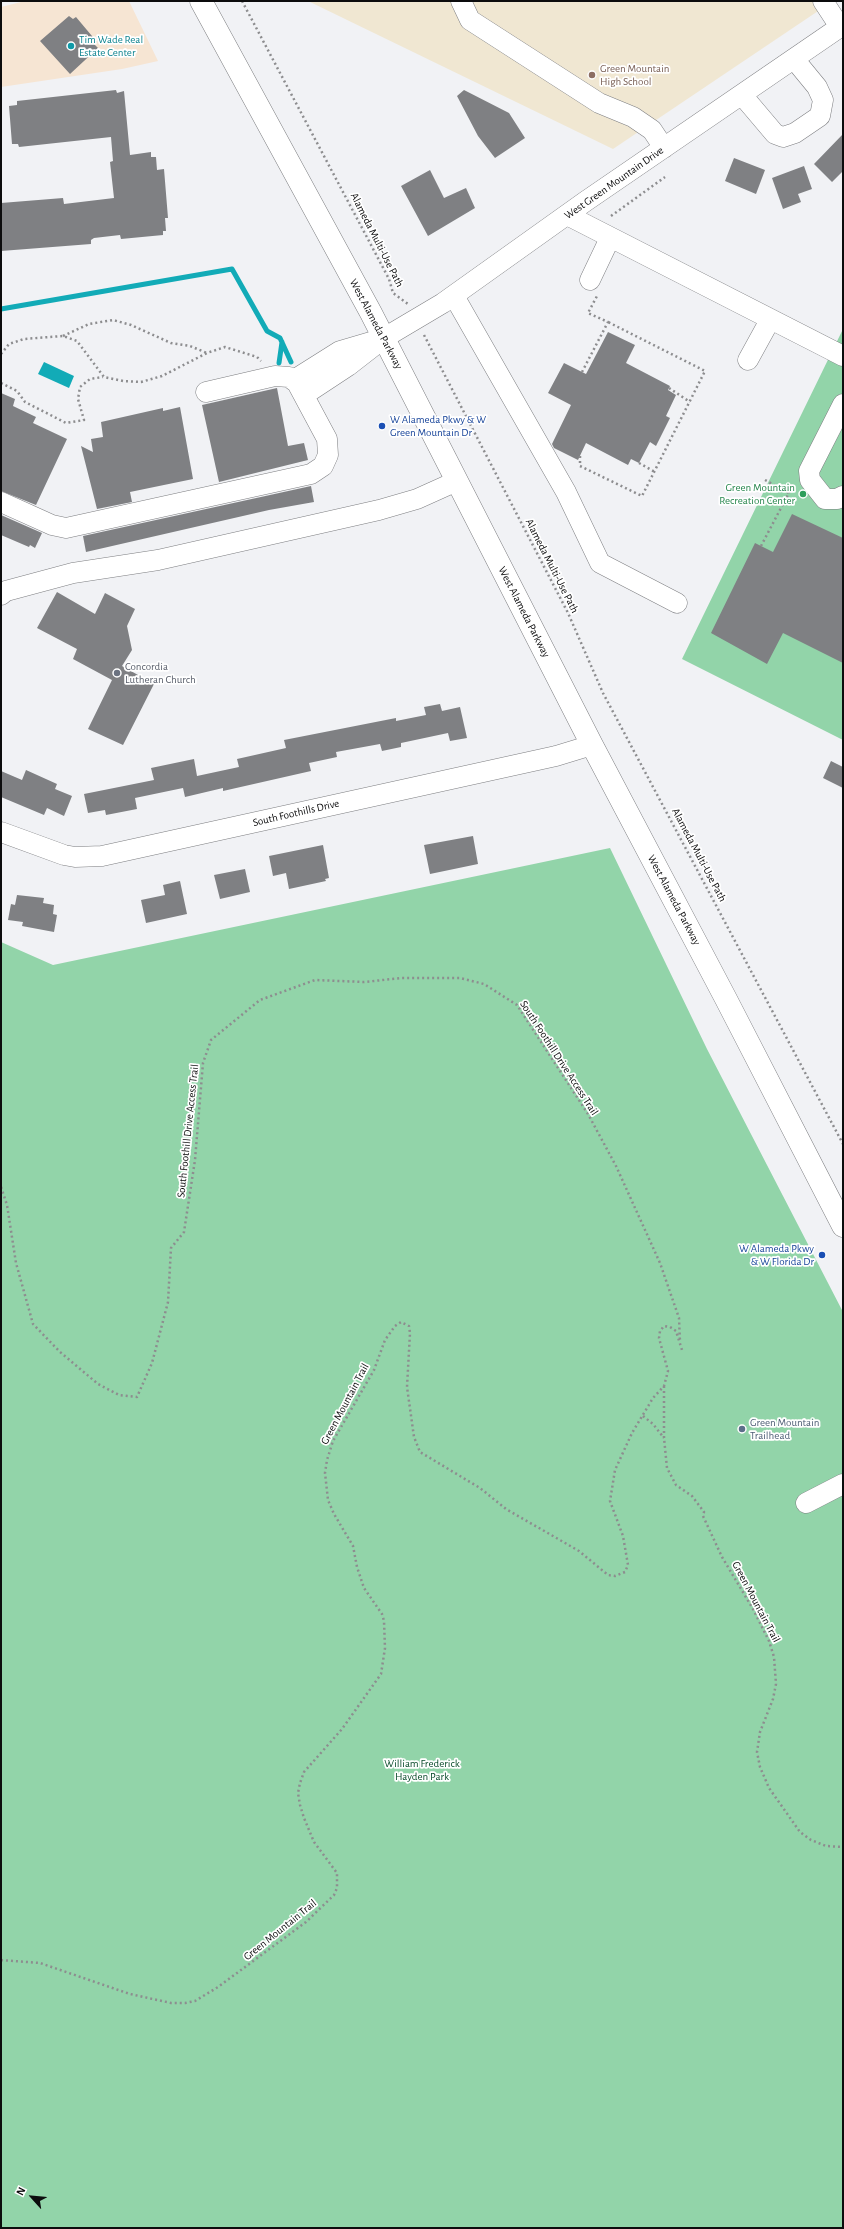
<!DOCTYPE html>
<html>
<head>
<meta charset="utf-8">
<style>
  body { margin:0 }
  #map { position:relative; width:844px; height:2229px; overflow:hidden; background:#f1f2f5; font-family:"Alegreya Sans",sans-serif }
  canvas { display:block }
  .frame { position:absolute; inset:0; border:2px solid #0c0c0d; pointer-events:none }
  .north { position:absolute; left:12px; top:2177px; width:40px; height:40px; -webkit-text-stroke:3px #fff; paint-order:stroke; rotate:297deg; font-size:11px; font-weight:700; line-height:16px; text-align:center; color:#0c0c0d }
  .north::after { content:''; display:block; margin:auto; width:14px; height:18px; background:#0c0c0d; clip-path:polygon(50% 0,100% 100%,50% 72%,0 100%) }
</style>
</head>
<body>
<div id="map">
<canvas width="844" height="2229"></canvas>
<div class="frame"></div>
<div class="north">N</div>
</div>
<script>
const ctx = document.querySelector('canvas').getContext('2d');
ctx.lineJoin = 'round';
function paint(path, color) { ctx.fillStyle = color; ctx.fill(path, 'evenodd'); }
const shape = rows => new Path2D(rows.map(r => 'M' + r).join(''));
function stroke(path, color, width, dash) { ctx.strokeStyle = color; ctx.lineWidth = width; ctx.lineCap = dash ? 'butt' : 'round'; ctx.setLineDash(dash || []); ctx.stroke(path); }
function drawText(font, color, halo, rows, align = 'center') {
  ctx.font = font + ' "Alegreya Sans",sans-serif'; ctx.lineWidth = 3.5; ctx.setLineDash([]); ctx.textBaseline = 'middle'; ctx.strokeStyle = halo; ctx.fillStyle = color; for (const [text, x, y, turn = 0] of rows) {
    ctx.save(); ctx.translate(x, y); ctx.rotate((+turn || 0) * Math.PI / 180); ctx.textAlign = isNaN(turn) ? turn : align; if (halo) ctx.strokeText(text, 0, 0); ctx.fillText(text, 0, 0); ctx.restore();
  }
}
paint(shape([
  [25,1,129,1,158,61,122,69,1,87,1,7]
]), '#f6e5d3');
paint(shape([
  [308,1,833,1,613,149]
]), '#f0e7d2');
paint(shape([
  [843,329,843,740,682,659],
  [610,848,707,1049,843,1312,843,2228,1,2228,1,942,53,965]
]), '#92d4a9');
paint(shape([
  [44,362,74,376,69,388,38,374]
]), '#12abb7');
stroke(shape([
  [1,309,232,269,267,331,280,338,291,362],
  [279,363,282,342]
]), '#12abb7', 5);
paint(shape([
  [69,16,73,19,76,17,97,42,94,44,98,48,70,74,40,41],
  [116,90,117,93,124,91,130,155,151,152,151,157,156,157,157,170,164,169,168,218,165,218,166,231,163,231,163,235,121,239,120,235,94,238,91,240,91,244,1,251,1,203,63,198,64,204,114,198,110,162,113,161,111,137,19,147,18,144,12,144,9,106,17,105,17,101],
  [464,90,509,113,525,138,495,158,478,136,457,96],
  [843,134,843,171,832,182,814,164],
  [734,158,765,170,756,194,725,181],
  [804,166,812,189,798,194,801,202,783,209,772,178],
  [430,170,444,198,466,188,475,208,428,236,401,186],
  [608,332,635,345,626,363,670,386,668,390,676,395,666,416,670,418,656,446,650,442,639,463,631,459,628,465,586,443,578,460,554,448,552,444,571,405,548,393,564,363,586,374],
  [277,388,288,446,304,443,308,460,219,482,202,405],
  [1,393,15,399,13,406,36,417,33,423,67,439,36,505,1,491],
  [180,407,193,479,130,492,132,502,97,509,81,446,93,452,91,439,103,437,101,422,163,408,163,411],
  [311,486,314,502,269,510,86,552,83,536],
  [792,514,843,538,843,663,783,633,767,664,711,633,755,543,773,552],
  [1,515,42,533,35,548,30,545,29,547,1,535],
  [57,592,95,614,105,593,135,609,127,626,132,650,122,666,154,684,123,745,88,729,112,680,73,659,77,649,37,628],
  [440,704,442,711,460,707,467,738,450,741,448,733,401,743,401,747,382,751,380,744,336,752,337,757,309,763,311,771,223,791,223,788,185,797,183,788,135,798,137,809,106,815,105,810,88,813,84,794,154,780,151,768,194,759,197,776,239,767,237,759,286,748,284,740,396,718,396,721,426,715,424,707],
  [831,761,843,767,843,788,823,778],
  [26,770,57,784,55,789,72,796,64,816,47,808,44,815,1,797,1,771,22,780],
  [473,836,478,864,430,874,424,845],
  [323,845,329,878,325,879,326,881,289,889,286,873,273,876,269,856],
  [245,869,250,892,220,899,214,875],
  [180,881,187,914,146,923,141,900,165,895,163,885],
  [17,895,44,898,43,903,54,905,53,914,57,915,54,932,22,926,23,922,8,920,11,904,15,905]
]), '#7f8083');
const minor = shape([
  [461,1,470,20,599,103,633,117,652,130,664,148],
  [823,1,840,27],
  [742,95,775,134,783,137,795,133,820,116,823,100,817,87,794,59],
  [567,215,843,356],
  [590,280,610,238],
  [454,296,566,492,600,563,677,603],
  [748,360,770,320],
  [294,380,340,351,374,341],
  [304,395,348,366,384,338,443,303,586,201,843,25],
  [843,404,809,471,810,480,825,499,837,499,843,496],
  [1,502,52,525,66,528,311,474,323,466,328,455,327,439,297,383,289,377,275,376,206,392],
  [1,595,6,591,73,573,158,560,379,510,417,499,457,481],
  [1,832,64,855,75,857,102,856,556,756,592,745],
  [806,1503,843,1484]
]);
const major = shape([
  [201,1,371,313,592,745,726,999,843,1226]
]);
stroke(minor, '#7d7e81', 21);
stroke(major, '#7d7e81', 23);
stroke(shape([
  [242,1,389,279,393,293,408,304],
  [611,216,665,177],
  [424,335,568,613,603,693,843,1144],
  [63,336,89,324,113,320,131,325,171,343,190,346,207,353],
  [1,354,9,344,24,339,63,336,77,341,104,377,123,381,141,382,162,376,207,353,225,347,257,357,261,361],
  [582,372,608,322,588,313,597,296],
  [1,383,17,391,25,402,66,423,84,420,78,399,80,387,90,379,103,377],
  [669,388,690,402],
  [580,456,580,466,642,496,705,371,608,322],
  [639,463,655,472],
  [765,480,789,493],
  [761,546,793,485],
  [1,1187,7,1205,16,1263,33,1324,60,1352,98,1384,119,1395,137,1397,152,1363,168,1302,171,1248,184,1232,195,1160,203,1063,211,1040,260,1000,315,980,364,982,402,978,460,978,484,984,517,1005,588,1114,616,1166,660,1263,679,1318,680,1342],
  [664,1386,664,1438,667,1468,676,1485,692,1496,704,1512,703,1516,722,1557,753,1609,769,1641,774,1657,776,1684,773,1699,760,1732,757,1752,760,1767,769,1788,800,1832,811,1840,826,1846,843,1847],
  [643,1416,653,1424,664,1438],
  [1,1960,40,1963,130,1994,171,2003,185,2003,195,2001,218,1987,306,1922,334,1895,337,1888,337,1873,314,1842,304,1818,300,1805,298,1793,300,1783,304,1772,342,1729,381,1674,385,1648,384,1621,382,1614,364,1588,357,1567,353,1546,334,1514,328,1500,325,1473,327,1460,333,1441,374,1370,385,1340,395,1326,401,1322,409,1326,410,1333,407,1387,414,1437,420,1452,480,1488,506,1509,579,1551,608,1575,615,1576,625,1572,628,1565,623,1536,610,1501,615,1470,632,1433,653,1398,664,1386,668,1371,659,1338,660,1331,664,1326,670,1327,676,1331,682,1350]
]), '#8d8d8f', 2.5, [2, 3]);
stroke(minor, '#fff', 20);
stroke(major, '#fff', 22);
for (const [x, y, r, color] of [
  [71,46,4,"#0f9aa8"],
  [592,75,4,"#8d6e63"],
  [382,426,4,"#1a4fb4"],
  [803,494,4,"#2e9e5b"],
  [117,673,4,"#6b7280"],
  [822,1255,4,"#1a4fb4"],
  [742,1429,4,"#5c6f8a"]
]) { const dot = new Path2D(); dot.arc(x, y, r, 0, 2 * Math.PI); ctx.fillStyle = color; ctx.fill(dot); stroke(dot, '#fff', 1.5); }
drawText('11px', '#0d838f', '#fff', [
  ["Tim Wade Real",79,40],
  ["Estate Center",79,53]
], 'left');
drawText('11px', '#785e54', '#fff', [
  ["Green Mountain",600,69],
  ["High School",600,82]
], 'left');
drawText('11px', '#0c0c0d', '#fff', [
  ["West Green Mountain Drive",614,183,-35],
  ["Alameda Multi-Use Path",377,240,63],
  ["West Alameda Parkway",376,324,62],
  ["Alameda Multi-Use Path",552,566,63],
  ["West Alameda Parkway",524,612,63],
  ["South Foothills Drive",296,813,-13],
  ["Alameda Multi-Use Path",699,855,62],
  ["West Alameda Parkway",674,900,62],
  ["South Foothill Drive Access Trail",559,1058,57],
  ["South Foothill Drive Access Trail",188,1131,-84],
  ["Green Mountain Trail",345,1404,-62],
  ["Green Mountain Trail",756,1602,62],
  ["Green Mountain Trail",280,1930,-39]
]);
drawText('11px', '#164399', '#fff', [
  ["W Alameda Pkwy & W",390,420],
  ["Green Mountain Dr",390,433],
  ["W Alameda Pkwy",814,1249,"right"],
  ["& W Florida Dr",814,1262,"right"]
], 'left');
drawText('11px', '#27864d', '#fff', [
  ["Green Mountain",795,488],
  ["Recreation Center",795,501]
], 'right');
drawText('11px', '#5b616d', '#fff', [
  ["Concordia",125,667],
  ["Lutheran Church",125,680]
], 'left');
drawText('11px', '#4e5e75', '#fff', [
  ["Green Mountain",750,1423],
  ["Trailhead",750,1436]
], 'left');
drawText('11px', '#084b2a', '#fff', [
  ["William Frederick",422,1764],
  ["Hayden Park",422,1777]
]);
</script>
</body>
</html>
